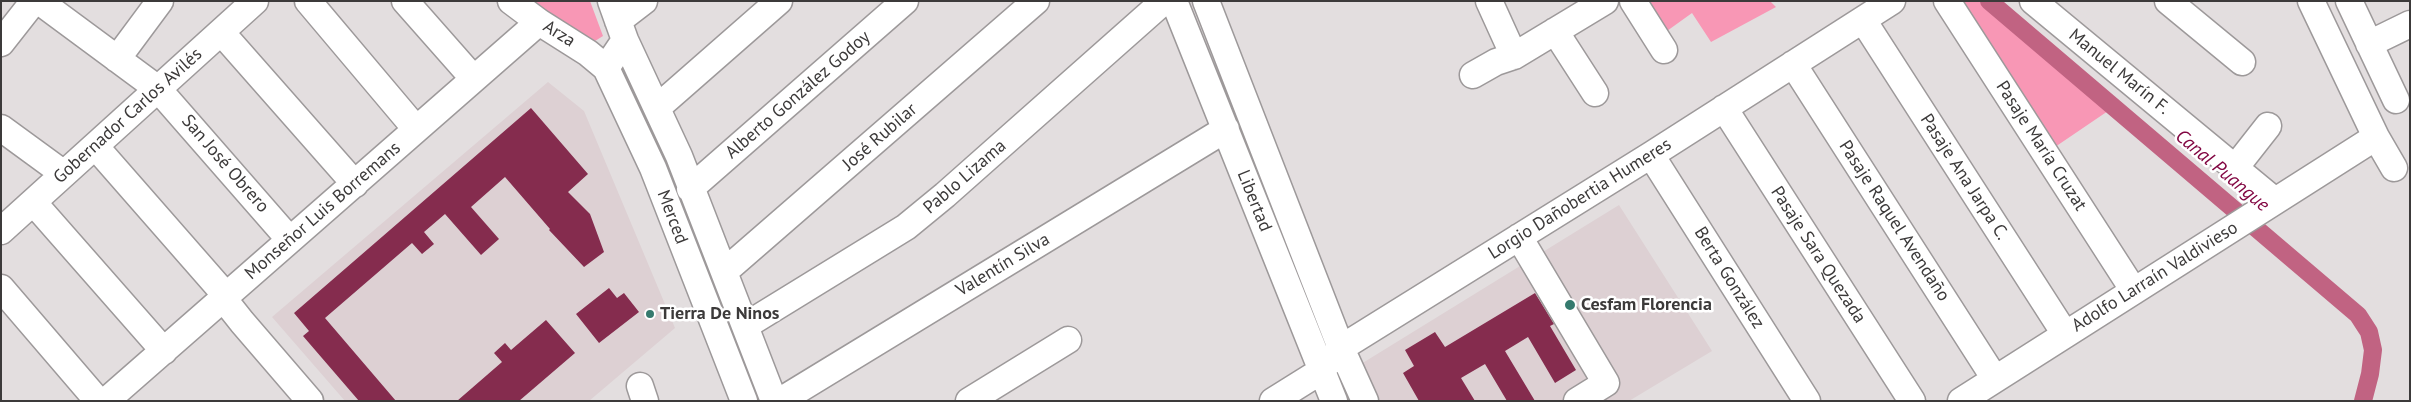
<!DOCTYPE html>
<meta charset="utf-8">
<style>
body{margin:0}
#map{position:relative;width:2411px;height:402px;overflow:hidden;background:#e3dedf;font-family:"PT Sans",sans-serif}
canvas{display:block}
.frame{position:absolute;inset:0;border:2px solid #3c3a3a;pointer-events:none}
</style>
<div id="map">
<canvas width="2411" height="402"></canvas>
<div class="frame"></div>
</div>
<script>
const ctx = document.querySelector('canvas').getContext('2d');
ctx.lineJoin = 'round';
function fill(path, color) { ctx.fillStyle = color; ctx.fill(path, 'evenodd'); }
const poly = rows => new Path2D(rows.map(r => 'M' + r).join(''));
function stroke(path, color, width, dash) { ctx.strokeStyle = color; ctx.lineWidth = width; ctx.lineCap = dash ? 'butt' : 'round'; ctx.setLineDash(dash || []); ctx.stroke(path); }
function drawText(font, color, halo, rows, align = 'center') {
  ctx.font = font + ' "PT Sans",sans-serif'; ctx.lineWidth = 5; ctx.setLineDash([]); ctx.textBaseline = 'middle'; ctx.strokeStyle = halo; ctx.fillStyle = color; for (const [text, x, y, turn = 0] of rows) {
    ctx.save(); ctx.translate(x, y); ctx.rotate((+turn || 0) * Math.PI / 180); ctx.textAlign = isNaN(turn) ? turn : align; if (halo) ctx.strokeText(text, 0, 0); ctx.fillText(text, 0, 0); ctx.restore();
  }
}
fill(poly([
 [548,82,584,111,675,328,589,401,345,401,272,317],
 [1619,205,1712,351,1629,401,1376,401,1361,364]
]), '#ddd0d3');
fill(poly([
 [528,1,590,1,603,36,587,46],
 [1640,1,1770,1,1776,7,1711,42,1692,13,1660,36],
 [1956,1,1981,1,2108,111,2055,147]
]), '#f897b5');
stroke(poly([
 [1989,1,2358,315,2369,332,2373,350,2370,374,2363,401]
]), '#c16382', 18);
fill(poly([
 [531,108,588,174,568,192,590,214,604,252,584,267,549,230,550,229,505,177,471,207,499,239,481,255,445,214,424,232,434,244,422,254,412,243,325,318,396,401,359,401,303,336,309,331,294,313],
 [609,288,617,298,624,293,639,312,599,343,576,314],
 [1535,293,1554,324,1550,326,1576,370,1555,383,1528,337,1505,351,1535,401,1507,401,1485,364,1461,378,1475,401,1419,401,1403,373,1414,366,1405,350,1435,332,1445,347],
 [546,320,575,353,519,401,457,401,502,362,494,353,505,343,511,350]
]), '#852c4e');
const minor = poly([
 [39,1,158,89,290,240],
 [308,1,416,129],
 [405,1,473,78],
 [511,1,539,22,588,53,606,68],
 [611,1,625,40,679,156,774,401],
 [1174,1,1334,401],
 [1206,1,1341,348,1365,401],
 [1489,1,1514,56],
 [1633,1,1664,50],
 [1947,1,2134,291],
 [2033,1,2275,201],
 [2168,1,2242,62],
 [2311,1,2376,137,2394,168],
 [2349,1,2396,100],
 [1863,20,2065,334],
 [618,21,644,1],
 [1555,31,1595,93],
 [221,32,355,184],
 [625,40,606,68,653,168,744,401],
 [1,43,34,1],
 [2369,44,2410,24],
 [117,59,160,1],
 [1793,64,1995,379],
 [1473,75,1496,62,1514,56,1605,1],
 [658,107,779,1],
 [1724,108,1912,401],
 [1,128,64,174],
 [95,146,222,291,223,298,242,322,310,401],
 [1651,155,1807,401],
 [2235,168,2268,126],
 [690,189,905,1],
 [33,202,164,351],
 [1,231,255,1],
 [1519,237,1606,383,1577,401],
 [724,272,1036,1],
 [1,288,98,401],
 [745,326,906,227,945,195,1164,1],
 [640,386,645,401],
 [106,401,539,22],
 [780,401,1226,129],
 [969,401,1068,340],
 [1273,401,1321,371,1341,348,1651,155,1892,1],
 [1961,401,2376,137]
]);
stroke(minor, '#9d999a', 29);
stroke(minor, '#fff', 26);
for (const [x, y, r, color] of [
 [1570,305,6,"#357a6e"],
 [650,314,5,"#357a6e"]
]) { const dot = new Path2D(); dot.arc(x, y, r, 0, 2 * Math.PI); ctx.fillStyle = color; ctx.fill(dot); stroke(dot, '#fff', 2); }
drawText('18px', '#3c3a3a', '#fff', [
 ["Arza",559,34,32],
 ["Manuel Marín F.",2119,72,39],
 ["Alberto González Godoy",798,95,-41],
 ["Gobernador Carlos Avilés",128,116,-42],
 ["José Rubilar",880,137,-41],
 ["Pasaje María Cruzat",2041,146,57],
 ["San José Obrero",225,164,49],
 ["Pablo Lizama",965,177,-41],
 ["Pasaje Ana Jarpa C.",1964,177,57],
 ["Lorgio Dañobertia Humeres",1580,199,-32],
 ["Libertad",1254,201,68],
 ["Monseñor Luis Borremans",323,211,-41],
 ["Merced",672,217,69],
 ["Pasaje Raquel Avendaño",1894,221,57],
 ["Pasaje Sara Quezada",1818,255,57],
 ["Valentín Silva",1003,265,-31],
 ["Adolfo Larraín Valdivieso",2155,277,-32],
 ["Berta González",1729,278,58]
]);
drawText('bold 18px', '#3c3a3a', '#fff', [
 ["Cesfam Florencia",1581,305],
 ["Tierra De Ninos",660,314]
], 'left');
drawText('italic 19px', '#820642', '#fff', [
 ["Canal Puangue",2222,171,40]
]);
</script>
